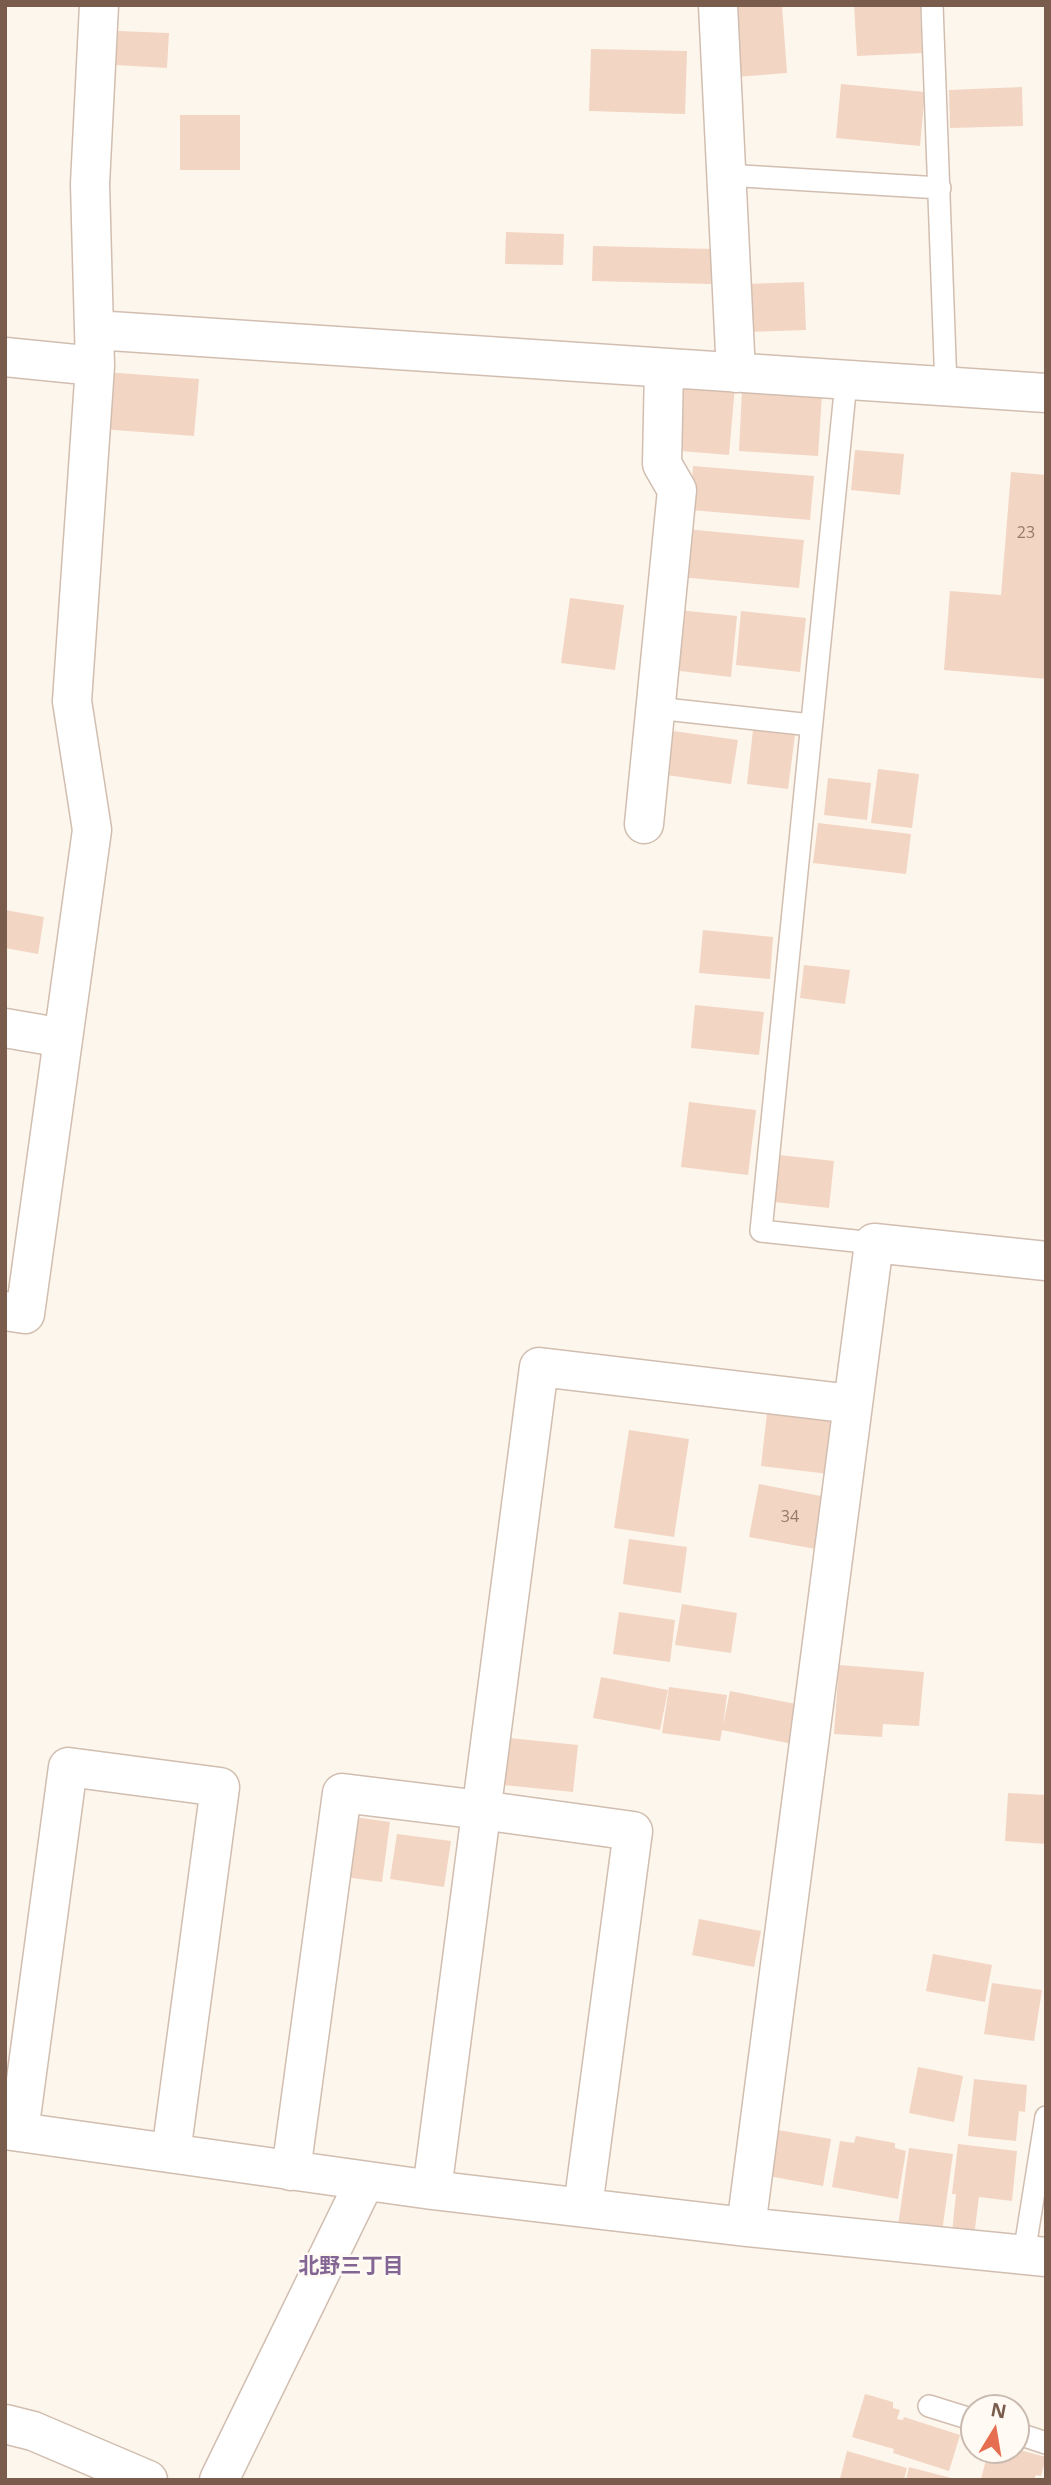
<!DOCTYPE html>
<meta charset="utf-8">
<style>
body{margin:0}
#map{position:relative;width:1051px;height:2485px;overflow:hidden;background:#fdf6ec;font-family:"Open Sans",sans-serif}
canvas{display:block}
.frame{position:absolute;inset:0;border:7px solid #7a5c4d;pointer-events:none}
.north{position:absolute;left:960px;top:2394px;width:70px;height:70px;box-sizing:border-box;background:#fffaf3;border:2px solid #cabbb1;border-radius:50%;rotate:11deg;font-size:19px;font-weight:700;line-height:28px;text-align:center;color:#7a5c4d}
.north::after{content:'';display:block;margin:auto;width:24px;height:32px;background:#e76f51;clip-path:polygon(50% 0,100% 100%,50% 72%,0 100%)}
</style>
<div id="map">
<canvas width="1051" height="2485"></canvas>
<div class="frame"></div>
<div class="north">N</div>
</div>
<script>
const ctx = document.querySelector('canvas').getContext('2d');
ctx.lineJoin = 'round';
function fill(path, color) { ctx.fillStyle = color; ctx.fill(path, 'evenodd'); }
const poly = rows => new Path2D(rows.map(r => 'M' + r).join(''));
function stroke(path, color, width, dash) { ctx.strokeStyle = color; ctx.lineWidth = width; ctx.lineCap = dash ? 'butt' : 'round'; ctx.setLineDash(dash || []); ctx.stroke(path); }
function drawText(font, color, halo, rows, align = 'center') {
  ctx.font = font + ' "Open Sans","Noto Sans JP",sans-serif'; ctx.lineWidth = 5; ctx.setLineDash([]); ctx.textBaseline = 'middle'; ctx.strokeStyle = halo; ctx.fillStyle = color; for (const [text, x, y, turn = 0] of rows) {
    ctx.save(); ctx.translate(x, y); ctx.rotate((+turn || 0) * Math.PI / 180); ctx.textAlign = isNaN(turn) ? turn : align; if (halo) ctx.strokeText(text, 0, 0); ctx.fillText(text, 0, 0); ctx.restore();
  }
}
fill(poly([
 [731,5,782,5,787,73,736,77],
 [854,5,920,5,922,53,857,56],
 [118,31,169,33,167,68,116,65],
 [591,49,687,51,685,114,589,111],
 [841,84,925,92,920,146,836,138],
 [1022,87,1023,126,950,128,949,90],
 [180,115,240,115,240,170,180,170],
 [506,232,564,234,563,265,505,264],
 [593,246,712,249,711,284,592,281],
 [804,282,806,330,747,332,745,284],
 [105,372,199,379,194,436,101,429],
 [674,380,735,386,729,455,669,450],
 [742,391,822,395,818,456,739,451],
 [855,450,904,454,900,495,851,490],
 [693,466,814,476,810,520,690,510],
 [1011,472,1046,475,1046,679,944,670,950,591,1001,595],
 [685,529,804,540,799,588,680,577],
 [570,598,624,605,615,670,561,663],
 [678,610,737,616,731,677,671,670],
 [741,611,806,618,800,672,736,665],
 [666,730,738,740,731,784,659,774],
 [753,730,795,735,788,789,747,784],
 [878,769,919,774,912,828,871,823],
 [828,778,871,783,867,820,824,815],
 [818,823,911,834,906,874,813,863],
 [5,910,44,917,38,954,5,948],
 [703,930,773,937,770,979,699,973],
 [804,965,850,970,845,1004,800,998],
 [695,1005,764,1012,759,1055,691,1048],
 [689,1102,756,1110,748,1175,681,1167],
 [779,1155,834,1161,829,1208,774,1202],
 [767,1413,836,1421,829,1474,761,1466],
 [629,1430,689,1439,674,1537,614,1528],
 [759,1484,831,1498,821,1550,749,1537],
 [629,1539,687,1547,681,1593,623,1584],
 [682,1604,737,1613,731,1653,675,1645],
 [619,1612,675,1620,670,1662,613,1654],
 [839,1665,924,1672,919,1726,883,1724,882,1737,834,1734],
 [601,1677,668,1690,660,1730,593,1718],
 [669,1687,727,1695,723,1726,730,1691,801,1705,793,1744,722,1730,720,1741,662,1733],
 [509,1738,578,1745,573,1792,504,1785],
 [1008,1793,1046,1795,1046,1844,1005,1841],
 [354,1817,390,1822,382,1882,345,1877],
 [397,1834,451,1841,444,1887,390,1879],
 [699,1919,761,1931,754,1967,692,1955],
 [933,1954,992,1965,985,2002,926,1991],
 [992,1983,1042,1990,1034,2041,984,2034],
 [918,2067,963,2076,954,2122,909,2113],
 [974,2079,1027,2085,1025,2112,1019,2111,1016,2141,968,2136],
 [772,2129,831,2139,823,2186,763,2175],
 [856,2136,895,2143,895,2148,906,2151,898,2199,832,2187,840,2141,854,2143],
 [958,2144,1017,2151,1012,2201,979,2197,974,2236,952,2233,956,2194,952,2194],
 [909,2148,953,2154,942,2232,898,2226],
 [865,2394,893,2402,893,2408,900,2410,897,2419,903,2420,904,2417,960,2435,949,2471,893,2453,894,2449,852,2437],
 [1016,2449,1046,2457,1041,2476,1036,2475,1034,2480,981,2479,988,2452,1000,2456,1002,2450],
 [847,2451,907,2468,904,2480,840,2479],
 [909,2467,955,2479,954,2480,906,2480]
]), '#f3d5c3');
const lane = poly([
 [932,5,946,387],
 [726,175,940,188],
 [846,382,761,1231,874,1243],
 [656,708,811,725],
 [1024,2254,1046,2117],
 [929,2406,974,2420],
 [1016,2433,1046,2443]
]);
const street = poly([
 [718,5,736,373],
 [95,330,1046,393],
 [5,357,95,366],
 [644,824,677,490,662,464,664,368],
 [5,1028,63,1038],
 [5,1311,25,1314,92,830,72,701,95,366,90,184,99,5],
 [5,2130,432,2190,746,2227,1046,2257],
 [19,2132,68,1767,220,1787,171,2153],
 [291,2171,342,1793,481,1810,633,1831,583,2207],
 [432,2190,539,1367,852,1404],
 [746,2227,874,1243,1046,1261],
 [5,2424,33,2431,148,2480],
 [219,2480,365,2181]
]);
stroke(lane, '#d1beb0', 24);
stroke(street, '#d1beb0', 41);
stroke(lane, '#fff', 21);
stroke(street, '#fff', 38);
drawText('16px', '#987a6a', null, [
 ["23",1026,533],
 ["34",790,1517]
]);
drawText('bold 21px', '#846695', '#fffaf3', [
 ["北野三丁目",351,2267]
]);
</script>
